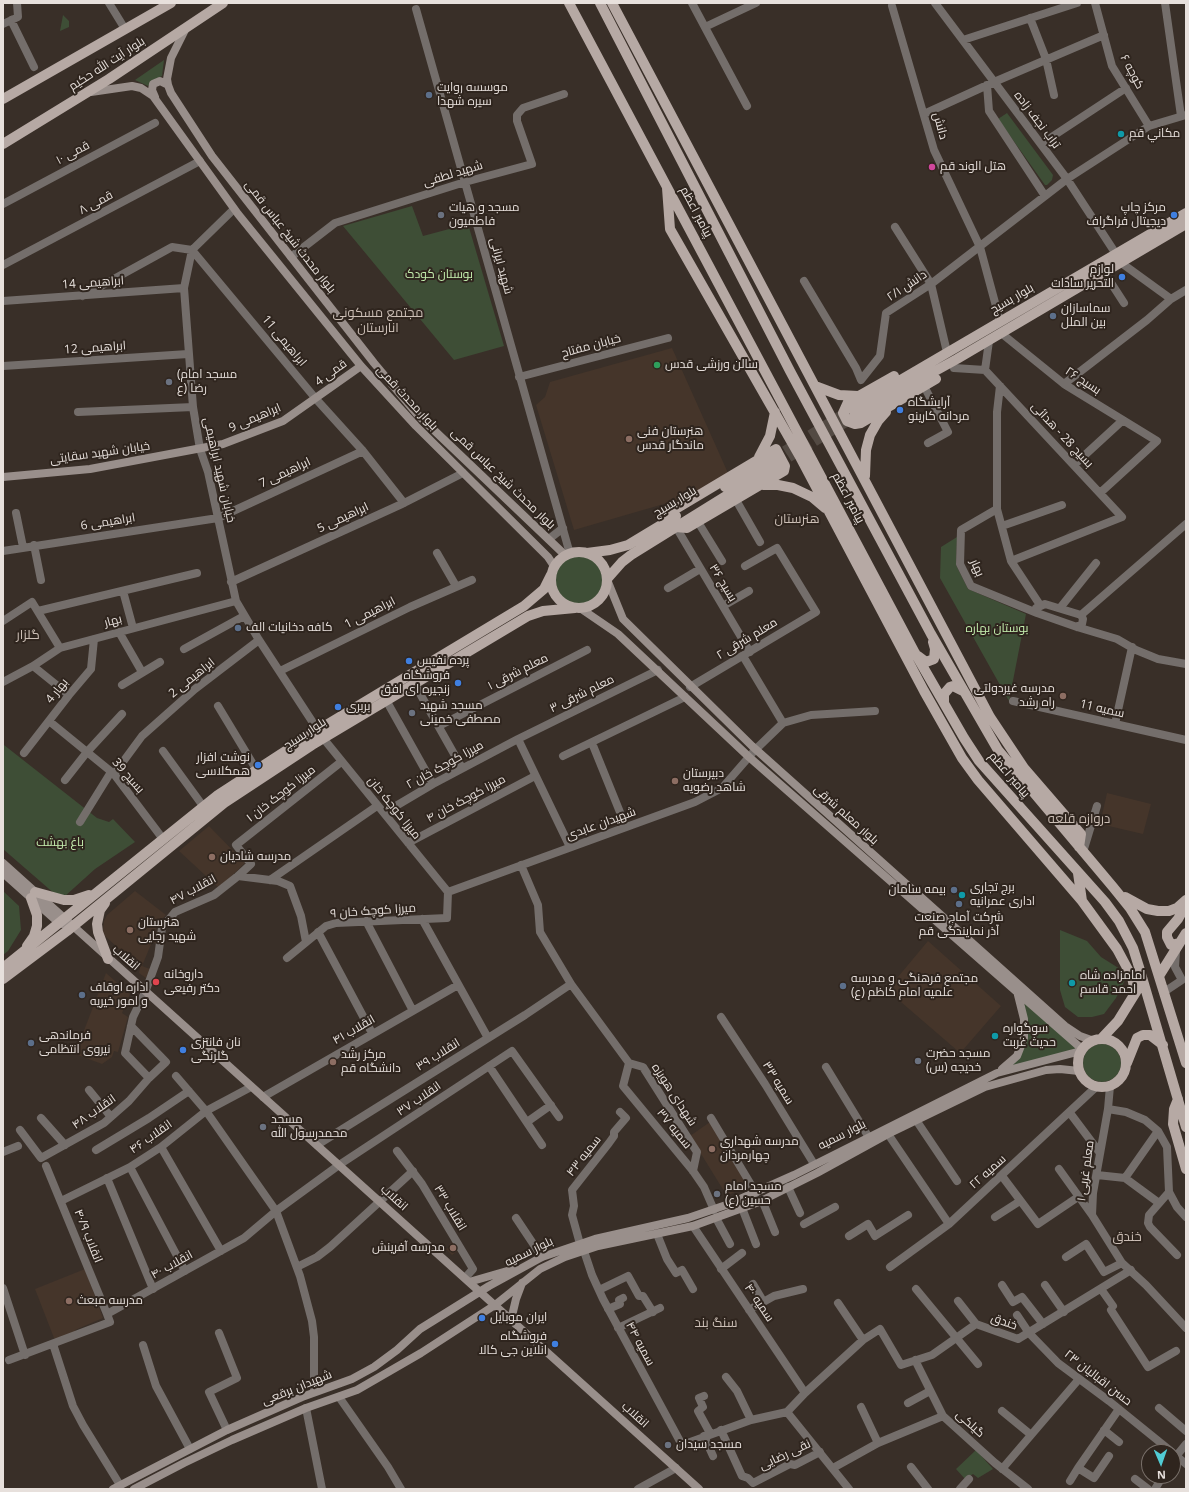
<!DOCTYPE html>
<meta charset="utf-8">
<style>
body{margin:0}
#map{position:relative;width:1189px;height:1492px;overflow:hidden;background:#392f28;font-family:"Open Sans",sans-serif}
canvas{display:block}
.frame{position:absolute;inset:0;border:4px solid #e7e0dc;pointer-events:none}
.north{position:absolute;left:1141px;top:1444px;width:40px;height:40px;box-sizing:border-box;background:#2f251e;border:1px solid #79706a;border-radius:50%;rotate:178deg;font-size:11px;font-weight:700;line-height:16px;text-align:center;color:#e7e0dc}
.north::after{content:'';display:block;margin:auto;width:14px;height:18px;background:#51ccd4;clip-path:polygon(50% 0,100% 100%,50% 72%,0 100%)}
</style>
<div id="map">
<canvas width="1189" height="1492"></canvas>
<div class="frame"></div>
<div class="north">N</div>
</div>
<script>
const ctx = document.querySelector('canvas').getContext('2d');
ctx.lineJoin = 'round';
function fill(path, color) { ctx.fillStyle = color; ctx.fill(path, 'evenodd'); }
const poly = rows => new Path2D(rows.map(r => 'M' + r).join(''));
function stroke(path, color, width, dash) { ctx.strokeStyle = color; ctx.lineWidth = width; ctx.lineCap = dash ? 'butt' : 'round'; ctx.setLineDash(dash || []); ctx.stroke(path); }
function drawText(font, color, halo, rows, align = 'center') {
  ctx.font = font + ' "Open Sans",Cairo,sans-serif'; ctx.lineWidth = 4; ctx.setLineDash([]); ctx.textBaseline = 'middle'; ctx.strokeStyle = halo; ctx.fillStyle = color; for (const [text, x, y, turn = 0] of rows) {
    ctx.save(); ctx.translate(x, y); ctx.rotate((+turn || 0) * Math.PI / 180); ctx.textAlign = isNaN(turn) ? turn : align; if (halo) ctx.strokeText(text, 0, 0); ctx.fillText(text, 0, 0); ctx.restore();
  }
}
fill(poly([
 [672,348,728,473,688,497,574,530,536,405,545,397,550,382],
 [1107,793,1151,804,1143,834,1100,824],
 [209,826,245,863,219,888,179,851],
 [135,891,166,915,156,925,156,943,152,942,142,966,150,969,146,978,139,973,140,968,105,936,103,931,104,921,107,915],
 [928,941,1001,1006,962,1051,959,1052,887,990],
 [106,973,130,994,122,1013,128,1017,118,1052,114,1051,112,1057,102,1064,75,1054],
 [710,1122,748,1185,727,1196,690,1136],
 [454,1242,459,1250,452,1255,446,1249,450,1247,449,1244],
 [85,1269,103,1318,75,1330,75,1332,57,1340,54,1338,35,1289]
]), '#45352a');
fill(poly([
 [63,15,69,21,69,27,60,31],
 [164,60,162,76,154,80,148,86,135,80],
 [1007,113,1053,175,1052,180,1047,185,1045,185,998,119],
 [412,206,423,236,468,224,504,346,454,360,343,226],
 [957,537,956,565,968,589,1026,614,1009,701,940,578,941,547],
 '555 580a24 24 0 1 1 48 0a24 24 0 1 1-48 0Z',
 [4,745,97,818,109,822,113,819,135,842,95,869,64,897,56,895,3,849],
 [3,891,19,906,21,930,8,951,3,955],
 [1060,930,1087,941,1101,957,1128,974,1116,998,1104,1014,1092,1017,1078,1017,1065,1007,1060,990],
 [1018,995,1081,1050,997,1073,1009,1064,1024,1038],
 '1083 1063a19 19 0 1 1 38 0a19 19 0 1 1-38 0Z',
 [976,1450,993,1469,978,1478,973,1474,965,1479,956,1469]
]), '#3e4e36');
stroke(poly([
 [772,459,850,410],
 [776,465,854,417]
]), '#534a43', 10, [10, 5]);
stroke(poly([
 [109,3,125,29],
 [692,3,747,106],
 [935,3,1067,179,1116,254],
 [1095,3,1112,66,1149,126],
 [1165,3,1181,116],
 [892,6,934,150,980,247,1000,321],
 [416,9,570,554],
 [1030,18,1046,59,1054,95],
 [11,20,34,67],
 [3,24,18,17,17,3],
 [705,27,756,3],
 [963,40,1077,3],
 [987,85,989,111,1045,196],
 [924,114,994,82,1104,35],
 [1041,144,1126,88],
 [3,204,155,123],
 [234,209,192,250,184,288,193,407,200,449,208,472,236,601,259,640,323,738,448,892],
 [895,227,931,284,946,348],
 [291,257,335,223,465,182,532,164,517,121,517,115,523,108,564,94],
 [1120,262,1171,299],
 [3,265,200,161],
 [1104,272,1124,303],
 [804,281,856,368,861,380,880,356,886,313,931,284,1067,179,1149,126,1186,115],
 [83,296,172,247,192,250,316,399,363,451,404,503],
 [3,301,184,288],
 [1001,333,1064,384,1157,441,1100,493],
 [3,366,188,354],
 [954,368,985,370],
 [985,370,1122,517,1011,561],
 [985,370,989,341],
 [519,377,668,338],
 [1064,384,1147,320,1171,299,1186,290],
 [924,386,948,432,928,443],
 [1000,386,997,412,997,509,1011,561,1040,605],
 [78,412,193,407],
 [1074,465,1123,420],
 [736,500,760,542],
 [997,509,961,530,960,564,971,586,1037,613],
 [16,513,23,547],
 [698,522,722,561],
 [1002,526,1062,505],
 [676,527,750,652],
 [549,539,563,528],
 [34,545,41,580],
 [3,551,218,518,363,451],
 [437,553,456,586],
 [231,582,404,503,463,473],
 [668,588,700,569],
 [123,591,133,628],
 [723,606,749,591],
 [1060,608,1096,563],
 [38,611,197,573],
 [1081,615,1186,524],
 [3,621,32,602,60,648],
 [1077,627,1082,624,1083,619,1081,615,1045,604,1036,608,1037,613,1077,627,1117,639,1136,650,1158,659,1186,664],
 [119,632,142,672],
 [184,649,244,616],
 [743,656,783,723],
 [33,666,69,695],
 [280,671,410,607,472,580],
 [3,682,33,666,60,648,236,601],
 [414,683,462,768],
 [122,685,160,662],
 [690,687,816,612,777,548,745,566],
 [386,700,433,784],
 [1013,701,1186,740],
 [218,706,256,769],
 [49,721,114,774,163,839],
 [1115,724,1132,647],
 [439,726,587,650],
 [518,739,570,847],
 [592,743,626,827],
 [163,751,203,806],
 [24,753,69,695,91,669,94,639],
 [563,756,685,697],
 [114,774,142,736,195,689,259,640],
 [65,780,87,752,122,714],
 [384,813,433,784,518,739,658,670],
 [80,822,111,772],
 [408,843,535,776],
 [1083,852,1097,806],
 [521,865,538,905,540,932,571,984,629,1063,643,1067,686,1135,697,1152,693,1171],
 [238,876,278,881,290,886,301,916,306,942],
 [270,880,377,806],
 [448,892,695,802,722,788,755,750,783,723,811,715,875,711],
 [422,919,488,1038],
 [366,921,412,1009],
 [318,932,372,1033],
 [287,958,326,926,336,923,447,918,448,892],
 [721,1017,765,1084,814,1164],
 [131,1026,166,1062,149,1078],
 [629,1063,623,1086,693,1171,704,1187,714,1210],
 [489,1066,542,1145],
 [826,1067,868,1136],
 [176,1076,206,1111,276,1211,300,1276,312,1321,314,1337,314,1392],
 [1110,1086,1108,1109,1093,1193,1092,1215,1122,1263,1146,1285,1186,1328],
 [89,1090,111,1117],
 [263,1097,458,985],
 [1108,1109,1126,1112,1145,1120,1158,1131,1167,1147,1169,1192,1177,1207,1186,1217],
 [1070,1113,1100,1153],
 [41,1118,65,1145],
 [711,1118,756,1193],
 [916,1120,957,1181],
 [527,1122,551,1105],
 [20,1130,41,1158,104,1123,129,1101,149,1078,125,1053,133,1017,146,990,158,957,162,928,175,912,214,895,238,876,251,864,236,845,341,762],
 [888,1134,949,1224],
 [317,1145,525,1015,571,984],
 [161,1147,221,1251],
 [96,1150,149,1118,189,1091],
 [397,1151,422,1184,473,1269,465,1278],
 [3,1152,18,1146],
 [46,1166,107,1314],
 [130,1167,185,1271],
 [1059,1169,1092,1215],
 [1097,1175,1125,1178,1159,1203],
 [1002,1176,1038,1224,1078,1197],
 [107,1178,153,1289],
 [1125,1178,1158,1131],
 [788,1187,800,1213],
 [1169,1192,1149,1215,1148,1223,1150,1227,1177,1255],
 [762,1200,775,1232],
 [61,1201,130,1167,161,1147,206,1111,251,1087],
 [742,1208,756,1244],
 [995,1217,1020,1201],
 [516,1218,542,1257],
 [716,1218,730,1244],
 [804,1224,835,1207],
 [693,1226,805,1393],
 [657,1234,667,1259,676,1273,682,1270,693,1289],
 [849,1236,868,1224,875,1236,908,1215],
 [580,1244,572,1215,574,1206,572,1190,609,1143,614,1136,614,1132,626,1118,620,1112],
 [584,1251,592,1275,603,1299,682,1445,751,1420,787,1412,805,1393,863,1340],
 [1066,1257,1086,1244,1104,1272,1122,1263],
 [297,1267,317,1257,330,1247,413,1171],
 [890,1267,949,1224,1096,1087],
 [721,1269,742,1253],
 [753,1284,763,1301],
 [1002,1285,1013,1302,1022,1297,1043,1324],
 [1045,1285,1064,1312],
 [3,1288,25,1355],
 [916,1289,978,1364],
 [1101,1289,1113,1306],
 [599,1290,628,1276,639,1296,643,1296,653,1312],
 [958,1301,976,1324],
 [838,1303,863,1340,880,1329,901,1365,932,1355,976,1324,1018,1339,1131,1270],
 [608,1309,620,1304,619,1300,623,1298],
 [749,1310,774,1296,803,1289],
 [1111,1310,1148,1367,1176,1351],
 [1017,1315,1029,1333,1058,1363,1109,1401,1172,1452],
 [618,1328,660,1308],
 [219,1333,237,1378,209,1392,227,1430],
 [53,1344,73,1406,83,1425,120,1485],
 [143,1345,156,1386,190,1449],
 [9,1360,110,1322,107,1314,244,1238,276,1211,339,1165,512,1051,559,1117],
 [915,1360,943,1416,995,1463,1028,1489],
 [726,1377,737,1391,751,1420],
 [704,1396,699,1398,703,1407,698,1411,710,1433],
 [339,1397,388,1467,401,1489],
 [908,1403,930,1391],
 [861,1407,878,1443],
 [306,1408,322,1489],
 [1159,1408,1186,1431],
 [1002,1411,1030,1434],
 [787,1412,849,1489],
 [721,1430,742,1476,748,1478,753,1483,790,1464,795,1465,820,1452],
 [1104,1430,1119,1442],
 [704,1436,713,1456],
 [1173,1453,1186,1464],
 [1173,1460,1186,1444],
 [911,1467,928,1489],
 [833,1468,878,1443,943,1416],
 [1078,1468,1119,1409],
 [1002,1469,1079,1379],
 [1135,1479,1148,1489],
 [1070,1481,1078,1468,1094,1478,1109,1456],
 [638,1489,676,1468],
 [960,1489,969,1479],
 [1155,1489,1163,1476]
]), '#746e6b', 8);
stroke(poly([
 [1176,951,1175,967,1182,980],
 [1164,992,1182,980]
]), '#746e6b', 8);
stroke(poly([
 [185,30,171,58,167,79,168,85,171,93,212,156,374,363,416,413,566,556],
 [91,92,132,86,141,88,153,96,238,214,361,366,416,426,548,557,554,566],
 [155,97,152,90,153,84,160,81,168,85],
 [3,477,90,469,223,444,283,421,361,366],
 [608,582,623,619,752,746,1065,1026,1080,1036,1094,1041],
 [580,608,618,634,749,757,1082,1049],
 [3,863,699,1489],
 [3,873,59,923,63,924],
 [1002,1069,1017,1056,1024,1038,1024,1019,1018,995],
 [469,1282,514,1269],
 [511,1320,516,1299,522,1283],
 [113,1489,227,1430,302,1397,352,1379,374,1367,397,1350,420,1329,489,1286,542,1257,595,1239,688,1218,729,1204,794,1175,997,1073,1081,1051],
 [134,1489,184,1463,232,1440,306,1408,357,1390,421,1353,495,1305,540,1269,565,1257,598,1246,693,1226,759,1202,817,1173,888,1134,985,1087,1046,1070,1060,1069,1079,1071]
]), '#998f8b', 8);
stroke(poly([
 [569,3,915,653,964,738,979,761,1105,902,1119,921,1133,948,1139,967,1186,1127],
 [600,3,790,371,931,634,998,750,1113,887,1130,908,1145,932,1186,1063],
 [612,3,990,717,1024,768,1081,834,1079,847],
 [3,99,171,3],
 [3,144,109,79,223,3],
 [667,188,670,229,799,455,924,691,962,758,978,780,1082,901],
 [894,376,848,402,843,413,847,421,855,424,861,423,936,379],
 [815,386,839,395,858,396],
 [851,409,1186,213],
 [854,416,957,359,1186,224],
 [759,457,770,436,775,412],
 [865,476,866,450,870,435,878,421,886,412],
 [763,485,778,485,793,488,812,497,825,508],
 [725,487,772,459],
 [670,520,674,510,679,507,776,449,785,466,784,471,687,528,676,527],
 '551 580a28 28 0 1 1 56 0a28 28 0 1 1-56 0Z',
 [587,553,610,550,628,545,676,516],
 [607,579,622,562,631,555,776,465],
 [918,656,926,662,934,659,935,649,933,642],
 [944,703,944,694,950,687,953,686,963,691],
 [1078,873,1082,901,1117,949,1132,977,1135,992],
 [35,892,64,900,74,900,89,895],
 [1125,897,1147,909,1158,911,1169,911,1177,908,1186,900],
 [105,903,100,910,97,924,98,932,108,959],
 [1179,943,1171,945,1167,937,1167,932,1178,919,1186,905],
 [27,946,34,936,37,926,37,915,31,898],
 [3,968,218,795,318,730,524,606,544,589,551,575],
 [1159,976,1186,933],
 [3,979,67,931,224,803,312,745,528,616,543,611,575,608],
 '1078 1063a24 24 0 1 1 48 0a24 24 0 1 1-48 0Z',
 [1101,1039,1118,1021,1139,987],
 [1127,1063,1137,1038,1143,1035,1150,1035,1163,1045],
 [1178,1099,1174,1109,1173,1124,1186,1169]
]), '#b6a9a4', 10);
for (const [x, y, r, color] of [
 [429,95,4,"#5c6f8a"],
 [1121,134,4,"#0f9aa8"],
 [932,167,4,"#d1479c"],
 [441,215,4,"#6b7280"],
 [1174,215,4,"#3f7fe0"],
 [1122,277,4,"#3f7fe0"],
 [1053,316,4,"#5c6f8a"],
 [657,365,4,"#2e9e5b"],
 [169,382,4,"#6b7280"],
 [900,410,4,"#3f7fe0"],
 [629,439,4,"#8d6e63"],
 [238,628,4,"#5c6f8a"],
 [409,661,4,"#3f7fe0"],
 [458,683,4,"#3f7fe0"],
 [1063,696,4,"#8d6e63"],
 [338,707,4,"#3f7fe0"],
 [412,713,4,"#6b7280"],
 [258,765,4,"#3f7fe0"],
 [675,781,4,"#8d6e63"],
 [212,857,4,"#8d6e63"],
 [954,890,4,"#5c6f8a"],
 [962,895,4,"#0f9aa8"],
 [959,904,4,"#5c6f8a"],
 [130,930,4,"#8d6e63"],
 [156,982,4,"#e0444e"],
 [1072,983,4,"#0f9aa8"],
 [843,986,4,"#5c6f8a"],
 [82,995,4,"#5c6f8a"],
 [995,1036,4,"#0f9aa8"],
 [31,1043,4,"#5c6f8a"],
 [183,1050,4,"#3f7fe0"],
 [918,1061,4,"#6b7280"],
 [333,1062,4,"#8d6e63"],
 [263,1127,4,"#6b7280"],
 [712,1149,4,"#8d6e63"],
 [717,1194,4,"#6b7280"],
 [453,1248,4,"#8d6e63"],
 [69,1301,4,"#8d6e63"],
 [482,1318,4,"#3f7fe0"],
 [555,1344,4,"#3f7fe0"],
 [668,1445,4,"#6b7280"]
]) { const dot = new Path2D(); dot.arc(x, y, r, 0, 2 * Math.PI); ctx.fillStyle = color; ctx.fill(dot); stroke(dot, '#2f251e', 1.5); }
drawText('12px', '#e7e0dc', '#2f251e', [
 ["بلوار آیت الله حکیم",107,64,-33],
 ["کوچه ۶",1132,72,62],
 ["تراب نجف زاده",1037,120,53],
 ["دانش",940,126,74],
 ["قمی ۱۰",73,153,-28],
 ["شهید لطفی",453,174,-17],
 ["قمی ۸",96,203,-28],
 ["پیامبر اعظم",696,212,62],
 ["بلوار محدث شیخ عباس قمی",290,237,52],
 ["شهید ایرانی",501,266,75],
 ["ابراهیمی 14",93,283,-4],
 ["دانش ۲/۱",907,286,-34],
 ["بلوار بسیج",1012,299,-30],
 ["ابراهیمی 11",284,341,50],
 ["خیابان مفتاح",591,346,-15],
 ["ابراهیمی 12",95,348,-4],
 ["قمی 4",331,373,-36],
 ["بسیج ۲۶",1083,381,33],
 ["بلوار محدث قمی",407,398,47],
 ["ابراهیمی 9",255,418,-23],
 ["بسیج 28 - هدائی",1062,435,47],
 ["خیابان شهید سقایتی",100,453,-8],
 ["خیابان شهید ابراهیمی",219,470,77],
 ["ابراهیمی 7",285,473,-25],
 ["بلوار محدث شیخ عباس قمی",503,479,44],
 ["پیامبر اعظم",848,498,62],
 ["بلوار بسیج",675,502,-31],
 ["ابراهیمی 5",343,518,-25],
 ["ابراهیمی 6",108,522,-9],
 ["بهار",977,568,67],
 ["بسیج ۳۶",723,583,59],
 ["ابراهیمی 1",370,613,-27],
 ["بهار",113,621,-15],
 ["معلم شرقی ۲",747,639,-31],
 ["معلم شرقی ۱",518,672,-27],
 ["ابراهیمی 2",192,678,-39],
 ["بهار 4",57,691,-51],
 ["معلم شرقی ۳",582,694,-26],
 ["سمیه 11",1102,709,13],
 ["بلوار بسیج",305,734,-33],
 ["میرزا کوچک خان ۲",445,765,-29],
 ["پیامبر اعظم",1009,775,49],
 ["بسیج 39",128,776,49],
 ["میرزا کوچک خان ۱",281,794,-38],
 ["میرزا کوچک خان ۴",466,799,-28],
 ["میرزا کوچک خان",394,808,51],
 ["بلوار معلم شرقی",846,815,42],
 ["شهیدان عابدی",601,824,-20],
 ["انقلاب ۴۷",193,890,-28],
 ["میرزا کوچک خان ۹",373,911,-4],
 ["انقلاب",126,958,41],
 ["انقلاب ۴۱",354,1030,-30],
 ["انقلاب ۳۹",438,1055,-32],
 ["سمیه ۳۳",778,1083,58],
 ["شهدای هویزه",674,1095,57],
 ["انقلاب ۳۷",419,1099,-34],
 ["انقلاب ۴۸",94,1112,-35],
 ["سمیه ۳۷",674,1129,51],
 ["بلوار سمیه",842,1135,-27],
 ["انقلاب ۴۶",151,1137,-35],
 ["سمیه ۴۳",584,1156,-52],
 ["معلم غربی ۱",1086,1171,-82],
 ["سمیه ۲۲",988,1172,-42],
 ["انقلاب",394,1198,42],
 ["انقلاب ۳۳",450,1208,59],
 ["انقلاب ۴۰/۹",88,1236,68],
 ["بلوار سمیه",529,1252,-26],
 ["انقلاب ۴۰",172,1265,-29],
 ["سمیه ۴۰",759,1303,56],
 ["خندق",1004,1322,20],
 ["سمیه ۴۴",640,1344,62],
 ["۲۳ حسن اقبالیان",1098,1378,38],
 ["شهیدان برقعی",297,1388,-22],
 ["انقلاب",635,1415,42],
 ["گیلکی",970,1424,42],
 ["نقی رضایی",785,1455,-25]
]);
drawText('12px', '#e7e0dc', '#2f251e', [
 ["موسسه روایت",437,88],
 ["سیره شهدا",437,102],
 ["مكاني قم",1129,134],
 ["هتل الوند قم",940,167],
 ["مسجد و هیات",449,208],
 ["فاطمیون",449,222],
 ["مرکز چاپ",1166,208,"right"],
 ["دیجیتال فراگراف",1166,222,"right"],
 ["لوازم",1114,270,"right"],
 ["التحریر سادات",1114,284,"right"],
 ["سماسازان",1061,309],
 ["بین الملل",1061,323],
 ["سالن ورزشی قدس",665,365],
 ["(مسجد امام",177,375],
 ["رضا (ع",177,389],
 ["آرایشگاه",908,403],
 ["مردانه کارینو",908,417],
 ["هنرستان فنی",637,432],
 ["ماندگار قدس",637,446],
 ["کافه دخانیات الف",246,628],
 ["پرده نفیس",417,661],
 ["فروشگاه",450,676,"right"],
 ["زنجیره ای افق",450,690,"right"],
 ["مدرسه غیردولتی",1055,689,"right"],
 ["راه رشد",1055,703,"right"],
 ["مسجد شهید",420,706],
 ["مصطفی خمینی",420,720],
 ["بربری",346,707],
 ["نوشت افزار",250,758,"right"],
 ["همکلاسی",250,772,"right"],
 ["دبیرستان",683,774],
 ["شاهد رضویه",683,788],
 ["مدرسه شادیان",220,857],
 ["برج تجاری",970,888],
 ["اداری عمرانیه",970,902],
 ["بیمه سامان",946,890,"right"],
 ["شرکت آماج صنعت",959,918,"center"],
 ["آذر نمایندگی قم",959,932,"center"],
 ["هنرستان",138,923],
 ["شهید رجایی",138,937],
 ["داروخانه",164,975],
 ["دکتر رفیعی",164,989],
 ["امامزاده شاه",1080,976],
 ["احمد قاسم",1080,990],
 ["مجتمع فرهنگی و مدرسه",851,979],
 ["علمیه امام کاظم (ع)",851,993],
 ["اداره اوقاف",90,988],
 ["و امور خیریه",90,1002],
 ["سوگواره",1003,1029],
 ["حدیث غربت",1003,1043],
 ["فرماندهی",39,1036],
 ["نیروی انتظامی",39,1050],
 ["نان فانتزی",191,1043],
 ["گلرنگی",191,1057],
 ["مسجد حضرت",926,1054],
 ["خدیجه (س)",926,1068],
 ["مرکز رشد",341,1055],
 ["دانشگاه قم",341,1069],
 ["مسجد",271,1120],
 ["محمدرسول الله",271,1134],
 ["مدرسه شهداری",720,1142],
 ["چهارمردان",720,1156],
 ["مسجد امام",725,1187],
 ["حسین (ع)",725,1201],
 ["مدرسه آفرینش",445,1248,"right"],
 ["مدرسه مبعث",77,1301],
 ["ایران موبایل",490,1318],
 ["فروشگاه",547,1337,"right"],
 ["انلاین جی کالا",547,1351,"right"],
 ["مسجد سیدان",676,1445]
], 'left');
drawText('12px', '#c4eeae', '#2f251e', [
 ["بوستان کودک",439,275],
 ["بوستان بهاره",997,629],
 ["باغ بهشت",60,843]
]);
drawText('13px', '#cbbeb5', '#2f251e', [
 ["مجتمع مسکونی",378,313],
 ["انارستان",378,328],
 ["هنرستان",797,519],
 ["گلزار",28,635],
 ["دروازه قلعه",1079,819],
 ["خندق",1127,1237],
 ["سنگ بند",716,1323]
]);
</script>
